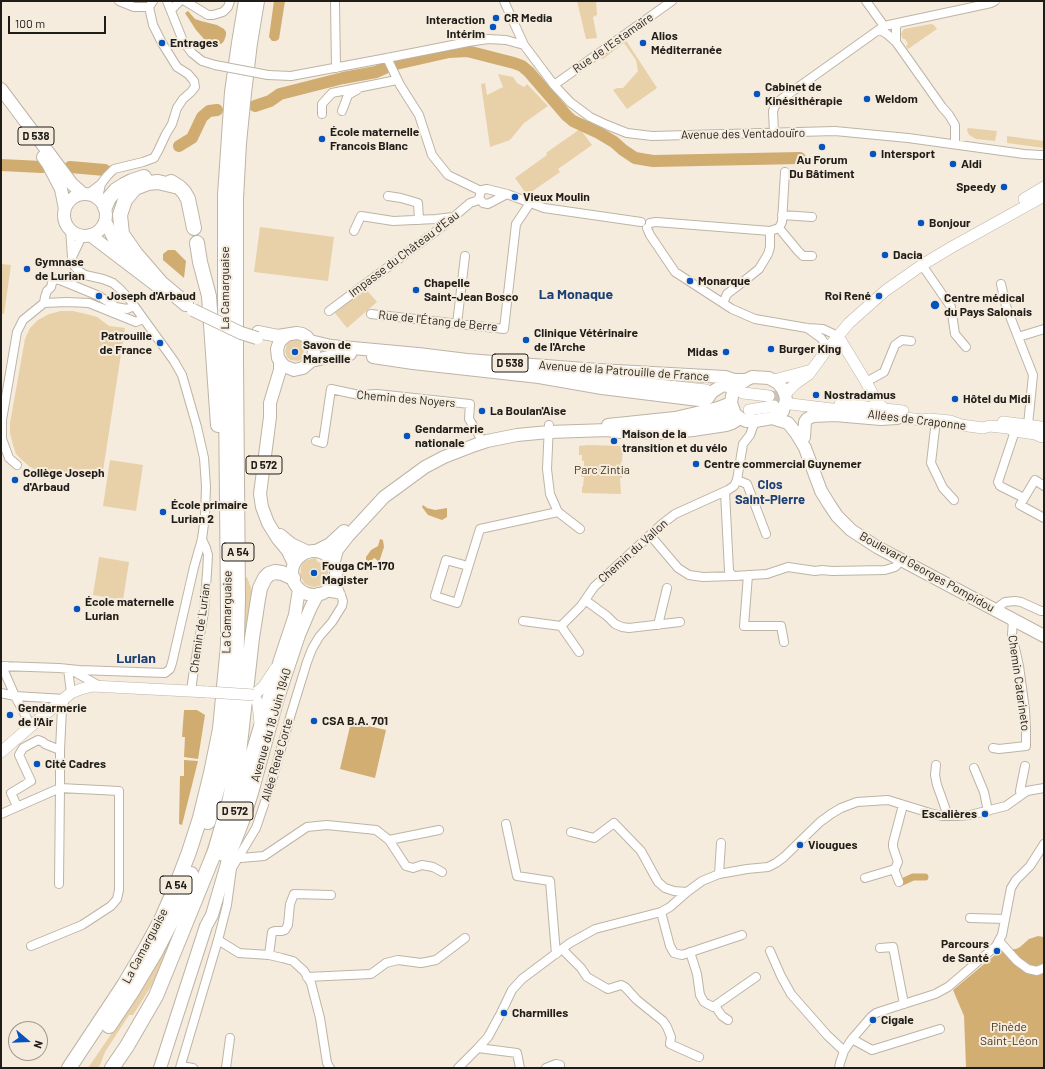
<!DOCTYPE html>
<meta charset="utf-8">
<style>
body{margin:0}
#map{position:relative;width:1045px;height:1069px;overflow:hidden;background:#f5ecde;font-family:Barlow,sans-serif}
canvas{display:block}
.frame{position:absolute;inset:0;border:2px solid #201d18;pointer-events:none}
.north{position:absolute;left:8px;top:1021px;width:40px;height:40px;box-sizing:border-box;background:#f5ecde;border:1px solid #a0998f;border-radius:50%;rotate:109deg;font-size:11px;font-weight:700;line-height:16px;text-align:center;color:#201d18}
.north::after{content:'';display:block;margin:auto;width:14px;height:18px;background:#0753bd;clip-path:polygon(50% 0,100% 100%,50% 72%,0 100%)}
.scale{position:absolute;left:8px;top:16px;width:98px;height:18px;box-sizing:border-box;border:2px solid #201d18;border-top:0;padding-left:5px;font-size:12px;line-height:14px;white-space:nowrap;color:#201d18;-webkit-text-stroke:3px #f5ecde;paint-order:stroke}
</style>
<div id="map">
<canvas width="1045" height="1069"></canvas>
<div class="frame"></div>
<div class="north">N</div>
<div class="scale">100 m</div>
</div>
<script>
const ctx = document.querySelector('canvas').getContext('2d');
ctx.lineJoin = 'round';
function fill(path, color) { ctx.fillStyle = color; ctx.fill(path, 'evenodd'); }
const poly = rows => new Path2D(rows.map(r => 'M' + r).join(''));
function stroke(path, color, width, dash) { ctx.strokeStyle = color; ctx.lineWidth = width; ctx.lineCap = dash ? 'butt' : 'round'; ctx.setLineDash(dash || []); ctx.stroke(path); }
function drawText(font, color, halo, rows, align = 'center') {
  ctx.font = font + ' Barlow,sans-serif'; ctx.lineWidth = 4; ctx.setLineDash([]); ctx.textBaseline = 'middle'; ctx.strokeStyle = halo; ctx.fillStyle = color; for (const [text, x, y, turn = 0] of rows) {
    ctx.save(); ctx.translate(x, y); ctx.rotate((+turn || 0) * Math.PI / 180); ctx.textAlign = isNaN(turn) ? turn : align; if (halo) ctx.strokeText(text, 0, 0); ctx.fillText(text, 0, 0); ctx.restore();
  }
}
fill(poly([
 [577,1,596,1,597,15,593,17,597,38,586,39],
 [931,24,934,25,937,29,908,49,906,46,908,44,905,39,903,39,901,35,902,32,904,29],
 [625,39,657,88,627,109,613,90,617,88,623,88,638,71,636,60,624,43,603,59,599,58],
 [498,74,513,77,517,83,524,87,527,84,548,106,524,123,510,140,490,147,481,84,485,83,487,95,503,87],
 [968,128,997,131,995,141,976,139,969,135,967,130],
 [580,129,592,145,558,169,560,172,527,195,515,178,547,155,546,153],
 [1007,136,1044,141,1044,148,1007,143],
 [260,227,334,237,328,281,254,272],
 [1,264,11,265,4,314,1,313],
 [365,288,377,302,347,328,335,313],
 [61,311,73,311,86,314,97,317,109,326,125,328,103,471,84,469,73,475,66,476,41,472,30,467,22,460,16,454,13,445,10,433,10,423,25,339,30,328,38,320,49,314],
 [296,339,302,341,306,347,304,349,303,355,304,358,298,361,290,360,287,357,285,351,287,344,289,342],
 [588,445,623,446,622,462,621,462,620,471,623,472,622,478,620,478,621,494,582,493,582,487,583,486,584,477,581,477,581,471,584,470,584,461,582,461,582,455,579,455,579,446],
 [110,460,143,465,136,511,103,506],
 [99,557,129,562,123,600,93,595],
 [316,558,317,561,325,566,327,566,328,570,328,575,327,580,323,584,319,586,314,587,309,586,305,584,300,576,301,567,303,563,307,560,311,559],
 [247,577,252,591,254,602,244,648,245,578],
 [224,797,222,819,155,980,133,1015,129,1015,105,1052,100,1065,98,1068,88,1068,144,986,171,937,197,878]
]), '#e8d0a9');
fill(poly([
 [351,722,386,730,375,778,340,769],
 [1038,936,1044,937,1044,1068,964,1068,966,1067,964,1016,953,990,1001,950,1016,949,1020,947,1029,939]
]), '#d2ae72');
fill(poly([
 [274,1,285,1,279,39,276,41,272,41,269,37],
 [188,11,195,19,201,21,217,25,224,29,226,32,226,35,224,41,221,44,211,44,204,39,196,30,185,13],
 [168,250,175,250,186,261,184,278,163,260,163,254],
 [423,505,427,508,435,510,447,508,447,517,442,520,428,515,422,507],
 [380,539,383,540,384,547,379,562,378,562,376,559,374,558,372,560,372,565,371,566,368,565,366,563,366,557,371,550,378,546],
 [184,710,197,710,205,715,198,759,184,757,185,737,182,737],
 [184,760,198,761,182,825,179,824,180,776,184,776]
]), '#d0ac70');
stroke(poly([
 [902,882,913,877,925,877]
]), '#d0ac70', 7);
stroke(poly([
 [396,64,449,52,467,51,514,63,522,66,529,72,567,116,573,121,599,133,614,142,623,150,635,158,653,161,800,158],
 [255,106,270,101,280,94,343,78,376,72,385,68],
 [179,146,192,138,202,117,209,111,217,110],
 [1,165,42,167],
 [70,167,105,170]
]), '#d0ac70', 12);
stroke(poly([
 [769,396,792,398]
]), '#cac3b6', 11, [11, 5.5]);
const street = poly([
 [119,1,134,7,149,7],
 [167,1,183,41,192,53,202,61,215,65],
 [185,1,208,15,213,15,223,12,228,7,230,1],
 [335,1,336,68],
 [504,1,524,45,554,85,570,102,590,117,607,125,627,133,652,136,835,131,908,138,1024,154,1040,155,1044,155],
 [866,1,884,26],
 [171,10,180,1],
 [880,30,887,34,896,42,896,28,897,23],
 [896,42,942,107,949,115,955,125,955,144],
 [387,58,400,85,419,115,432,155,448,175,481,191],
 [268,75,291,76,387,58,468,42,488,39,506,40,524,45],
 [554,85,672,1],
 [342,111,348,95,357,90],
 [322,114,322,104,332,93,397,80],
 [774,133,773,111,776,103,884,26,991,3,995,1],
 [88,194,101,184,107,176,114,169,143,162,154,158,158,151,166,134,172,124,177,108,183,99,191,92,195,87,194,81,188,74,177,67,162,43,153,25,149,7,153,1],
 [507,194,488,204,483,203,479,198,481,191,482,190,487,189,507,194,544,208,641,222],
 [388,196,401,198,418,203,419,220],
 [98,198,101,184],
 [782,215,812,217],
 [650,223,656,222,770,231,779,228,782,222,785,172],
 [647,228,650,235,675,272,732,309,755,319,807,328,823,329,838,336],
 [779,228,798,251,803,256,812,256],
 [354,231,361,216,393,221,436,219,453,217],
 [72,257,82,236],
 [922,265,951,307,955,334,966,347],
 [1001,284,1006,306,1018,337],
 [44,303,45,297,47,291,51,287,53,279,60,280,99,296,116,307,127,309,134,306],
 [44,303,67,302,89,303,136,322,143,319],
 [723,303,727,294,744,281,759,269,768,254,770,247,770,231],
 [329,311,443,226,470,203,479,200],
 [371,314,504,329,516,224,530,203],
 [457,324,465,256],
 [807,328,821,338,828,348],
 [866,382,884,372,895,345,902,340,911,341],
 [936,420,931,463,943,488,954,500],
 [549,425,547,469,550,494,558,512,580,529],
 [1016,425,1015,431,998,482,1000,486,1024,498],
 [1028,425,1033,375,1018,337,1044,329],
 [316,441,323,443,331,389,359,395,377,394,470,404,469,419,480,437],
 [17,465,9,458,2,439,2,420,17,332,23,320,44,303],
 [737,480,747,484,766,534],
 [1044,486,1035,480,1020,505,1044,518],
 [725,492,729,571,731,574,734,576,767,574,788,567,815,571,822,570,832,571,885,570,895,567,902,560],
 [650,535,678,568,689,575,703,577,734,576],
 [468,566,446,560,435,596,457,603,480,529,558,512],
 [748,575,744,626,781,626,784,642],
 [325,592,337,594,341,595],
 [585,600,607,616,615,624,622,627,629,628,680,622],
 [996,610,997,608,1005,602,1015,601,1021,602,1041,611,1044,611],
 [523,621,561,626,581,606,594,587,662,524,675,514,728,490,734,486,737,480,743,444,750,435,755,421],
 [658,625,667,588],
 [561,626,579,652],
 [1,666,59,668,79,670,165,673,170,669,172,663,194,567,202,539,205,516,206,486,204,458,197,427,182,375,174,361,130,300,120,289,113,283,103,279,85,275,79,271,75,267,73,263,72,257,70,229],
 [7,666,4,671,15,696,31,726],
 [68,669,71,693],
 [71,670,98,685],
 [191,691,194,669,204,612,207,573,208,555,206,548,202,539],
 [1,693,15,696,65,699,62,708,60,750,60,788,1,814],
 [993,748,999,749,1026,746,1026,730,1025,710,1019,666,1012,635,1013,619],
 [936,765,935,775,937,785,941,796,948,816],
 [974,768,984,792,988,811],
 [1021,795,1020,791,1025,766],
 [17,806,11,793,31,781,19,755,23,748,38,740,43,742,45,744,60,750],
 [506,824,517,876,550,881,556,954],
 [571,832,594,838,614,823,641,851,658,882,665,888,674,891,687,892],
 [389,840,406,866,413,868,422,865,433,867,442,872],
 [240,857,241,858,264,856,307,827,327,825,376,830,389,840,439,830],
 [894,869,899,882],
 [719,874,721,843],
 [865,878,895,869,898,862,893,847,893,843,903,805],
 [661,912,670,946,674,953,682,955,742,935],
 [970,918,1005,919],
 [218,940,239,953,269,955,282,958,293,961,304,971,311,983,320,1018,327,1063,330,1068],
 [999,941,1017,961,1028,969,1037,971,1044,968],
 [31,946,82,925,111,906,117,899,119,890,119,791,60,788,59,884],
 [880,948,893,947,904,1004],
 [562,949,581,968,587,977,606,988,608,989,621,985,625,987,637,1000,663,1021,667,1027,671,1037,670,1044,699,1057],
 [770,951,781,976,791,994,827,1035,844,1051],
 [690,952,697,974,700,995,704,1002,713,1007,756,977],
 [269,955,272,932,275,931,282,931,285,930,288,925,290,904,294,894,331,895],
 [307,977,371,974,386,963,398,960,421,963,436,960,465,938],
 [715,1006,722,1016,728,1020],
 [852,1039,872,1050,940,1029],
 [478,1048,517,1053,520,1068],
 [181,1066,193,1068],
 [180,1068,218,940,227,905,232,868,256,828,270,787,291,714,307,662,312,649,319,637,332,622,342,606,343,601,335,579],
 [226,1068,230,1038],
 [458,1068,478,1048,488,1037,500,1015,512,990,522,979,570,943,595,929,661,912,670,907,687,892,702,881,719,874,747,869,768,867,776,863,784,857,820,822,831,814,841,808,857,802,888,800,930,813,942,816,957,816,970,815,1006,806,1027,791,1044,788],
 [546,1068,556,1064,560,1065,560,1068],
 [839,1068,840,1063,844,1051,852,1039,871,1017,876,1013,888,1009,935,994,948,987,996,946,1002,935,1011,888,1016,880,1030,866,1044,844]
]);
const secondary = poly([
 [1024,199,1044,187],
 [838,336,866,382,877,402,883,408],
 [541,371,591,378,706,390],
 [774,380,808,371],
 [743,393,769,396],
 [785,394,795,384,809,374,828,348,849,323,885,291,922,265,952,247,1044,196],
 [791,404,848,411],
 [840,404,903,411],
 [749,410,774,406],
 [889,416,922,420,929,419,950,421,961,425,983,428,990,426,1008,428,1015,431,1035,434,1042,437],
 [1003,422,1041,427,1044,429],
 [650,426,667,425,727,415],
 [254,695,264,686,275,669],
 [254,695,258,704,260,723],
 [1,752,31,726,71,693,81,689,92,686,208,692]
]);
const primary = poly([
 [1,89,72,184,83,194],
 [43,157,48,164,61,189,65,209],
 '64 215a21 21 0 1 1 42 0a21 21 0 1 1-42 0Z',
 [105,221,114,239,129,260],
 [90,235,161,289],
 [258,332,278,336,297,333,302,334,307,337,310,341,313,346,314,351,313,356,311,361,303,368,294,370,284,366,278,358,277,349,279,343,282,339,287,335],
 [310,341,331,346,418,354,467,360,598,370,725,377,734,380,746,380],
 [373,357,413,363,539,377,602,388,699,400,703,400,708,398,712,392,723,385,728,386,735,390],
 [280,361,280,370,270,403,270,417,260,494,262,507,268,523,278,539,288,551,294,564],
 [311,361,341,354,350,354],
 [752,377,769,378,778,383,782,388,785,394,786,400,783,411,779,415,772,418,755,421,746,421,740,418,735,414,731,403,732,396,735,390,740,384,746,380,752,377],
 [772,418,788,423,796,433,805,448,821,491,829,504,837,516,851,530,877,547,1044,636],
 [608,425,675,418,718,408,731,403],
 [804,437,805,422,807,419,813,416,835,415,881,419,897,418],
 [280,535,291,544,308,552],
 [316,551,330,544,344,531],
 '292 573a22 22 0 1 1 44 0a22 22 0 1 1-44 0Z',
 [333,564,337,550,348,536,384,497,425,467,444,457,475,445,487,441,517,435,549,432,608,430,620,432,663,433,693,430,726,425,732,423,740,418],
 [223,855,245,776,280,660,295,615,299,589],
 [160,1068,206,926,212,915,229,857,243,821,252,793,278,698,299,635,311,607,318,594]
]);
const highway = poly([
 [171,182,179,187,184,192,188,199,194,228],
 [179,187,158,182,148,183,135,188,125,200,120,215,122,234,136,254,162,284,186,304],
 [105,207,109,198,116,190,124,185,132,181,144,177],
 [197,243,200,262,209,296,218,425],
 [208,822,222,772,230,729,236,676,238,599,236,361,236,199,239,143,244,93,250,43,257,1],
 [109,1026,133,990,155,953,171,922,191,874],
 [69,1068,124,985,147,946,162,918,176,886,189,852,200,818,211,773,220,729,228,645,228,607,225,293,225,195,232,92,239,43,246,1],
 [112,1068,127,1046,156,996,215,851,229,803,239,753,252,638,258,599,260,588,265,578,269,574,275,572,282,573,293,578]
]);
stroke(street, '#bdb4a6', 10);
stroke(secondary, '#bdb4a6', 12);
stroke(primary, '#bdb4a6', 14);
stroke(highway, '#bdb4a6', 16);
stroke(street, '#fff', 8);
stroke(secondary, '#fff', 11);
stroke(primary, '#fff', 12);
stroke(highway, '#fff', 14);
const streetBridge = poly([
 [215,65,268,75]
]);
const secondaryBridge = poly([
 [208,692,254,695]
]);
const primaryBridge = poly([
 [193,310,241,333,257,338]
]);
stroke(streetBridge, '#bdb4a6', 10, []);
stroke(secondaryBridge, '#bdb4a6', 12, []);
stroke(primaryBridge, '#bdb4a6', 14, []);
stroke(streetBridge, '#fff', 8);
stroke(secondaryBridge, '#fff', 11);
stroke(primaryBridge, '#fff', 12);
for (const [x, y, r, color] of [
 [496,18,4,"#0753bd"],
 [493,27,4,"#0753bd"],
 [162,43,4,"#0753bd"],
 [643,43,4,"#0753bd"],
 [757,94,4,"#0753bd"],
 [867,99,4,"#0753bd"],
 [322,139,4,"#0753bd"],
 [822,147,4,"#0753bd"],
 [873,154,4,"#0753bd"],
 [953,164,4,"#0753bd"],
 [1004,187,4,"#0753bd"],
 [515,197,4,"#0753bd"],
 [921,223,4,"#0753bd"],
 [885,255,4,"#0753bd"],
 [27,269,4,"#0753bd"],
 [690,281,4,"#0753bd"],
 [416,290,4,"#0753bd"],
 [99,296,4,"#0753bd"],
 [879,296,4,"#0753bd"],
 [935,305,5,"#0753bd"],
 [526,340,4,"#0753bd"],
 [160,343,4,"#0753bd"],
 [771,349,4,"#0753bd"],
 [295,352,4,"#0753bd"],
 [726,352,4,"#0753bd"],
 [816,395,4,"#0753bd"],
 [955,399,4,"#0753bd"],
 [482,411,4,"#0753bd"],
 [407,436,4,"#0753bd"],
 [614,441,4,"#0753bd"],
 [696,464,4,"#0753bd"],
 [15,480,4,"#0753bd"],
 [163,512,4,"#0753bd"],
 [314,573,4,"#0753bd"],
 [77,609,4,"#0753bd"],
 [10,715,4,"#0753bd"],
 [314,721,4,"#0753bd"],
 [37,764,4,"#0753bd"],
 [985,814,4,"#0753bd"],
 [800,845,4,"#0753bd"],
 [997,951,4,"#0753bd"],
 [504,1013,4,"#0753bd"],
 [873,1020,4,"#0753bd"]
]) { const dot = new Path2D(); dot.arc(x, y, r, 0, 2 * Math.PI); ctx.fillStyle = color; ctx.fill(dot); stroke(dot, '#f5ecde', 1.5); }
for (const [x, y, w] of [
 [36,136,36],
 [510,363,36],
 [264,465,36],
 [238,552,32],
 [235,811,36],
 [176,885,32]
]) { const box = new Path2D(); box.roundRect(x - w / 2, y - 9, w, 18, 3); ctx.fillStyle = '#f5ecde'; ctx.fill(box); stroke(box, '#201d18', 1); }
drawText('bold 11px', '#201d18', null, [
 ["D 538",36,136],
 ["D 538",510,363],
 ["D 572",264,465],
 ["A 54",238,552],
 ["D 572",235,811],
 ["A 54",176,885]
]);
drawText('bold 12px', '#201d18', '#f5ecde', [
 ["CR Media",504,18],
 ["Interaction",485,20,"right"],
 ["Intérim",485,34,"right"],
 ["Alios",651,36],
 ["Méditerranée",651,50],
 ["Entrages",170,43],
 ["Cabinet de",765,87],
 ["Kinésithérapie",765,101],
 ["Weldom",875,99],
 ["École maternelle",330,132],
 ["Francois Blanc",330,146],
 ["Intersport",881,154],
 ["Au Forum",822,160,"center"],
 ["Du Bâtiment",822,174,"center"],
 ["Aldi",961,164],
 ["Speedy",996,187,"right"],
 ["Vieux Moulin",523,197],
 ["Bonjour",929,223],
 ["Dacia",893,255],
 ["Gymnase",35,262],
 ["de Lurian",35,276],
 ["Monarque",698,281],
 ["Chapelle",424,283],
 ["Saint-Jean Bosco",424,297],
 ["Joseph d'Arbaud",107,296],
 ["Roi René",871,296,"right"],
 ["Centre médical",944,298],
 ["du Pays Salonais",944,312],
 ["Clinique Vétérinaire",534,333],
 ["de l'Arche",534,347],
 ["Patrouille",152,336,"right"],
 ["de France",152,350,"right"],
 ["Savon de",303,345],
 ["Marseille",303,359],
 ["Burger King",779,349],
 ["Midas",718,352,"right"],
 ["Nostradamus",824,395],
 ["Hôtel du Midi",963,399],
 ["La Boulan'Aise",490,411],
 ["Gendarmerie",415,429],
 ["nationale",415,443],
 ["Maison de la",622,434],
 ["transition et du vélo",622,448],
 ["Centre commercial Guynemer",704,464],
 ["Collège Joseph",23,473],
 ["d'Arbaud",23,487],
 ["École primaire",171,505],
 ["Lurian 2",171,519],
 ["Fouga CM-170",322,566],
 ["Magister",322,580],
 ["École maternelle",85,602],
 ["Lurian",85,616],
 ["Gendarmerie",18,708],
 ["de l'Air",18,722],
 ["CSA B.A. 701",322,721],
 ["Cité Cadres",45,764],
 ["Escalières",977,814,"right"],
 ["Viougues",808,845],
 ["Parcours",989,944,"right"],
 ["de Santé",989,958,"right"],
 ["Charmilles",512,1013],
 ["Cigale",881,1020]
], 'left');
drawText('12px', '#201d18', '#f5ecde', [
 ["Rue de l'Estamaïre",613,43,-35],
 ["Avenue des Ventadouïro",743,134,-1],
 ["Impasse du Château d'Eau",404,254,-37],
 ["La Camarguaise",225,288,-90],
 ["Rue de l'Étang de Berre",438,321,6],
 ["Avenue de la Patrouille de France",624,371,4],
 ["Chemin des Noyers",406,399,5],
 ["Allées de Craponne",917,420,7],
 ["Chemin du Vallon",633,551,-42],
 ["Boulevard Georges Pompidou",927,572,29],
 ["La Camarguaise",227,612,-89],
 ["Chemin de Lurian",200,628,-82],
 ["Chemin Catarineto",1019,683,82],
 ["Avenue du 18 Juin 1940",271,725,-74],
 ["Allée René Corte",277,760,-74],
 ["La Camarguaise",145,946,-62]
]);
drawText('12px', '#413116', '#f5ecde', [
 ["Parc Zintia",602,470],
 ["Pinède",1009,1027],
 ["Saint-Léon",1009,1041]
]);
drawText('bold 13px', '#1d3f74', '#f5ecde', [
 ["Clos",770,485],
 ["Saint-Pierre",770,500]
]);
drawText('bold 14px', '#1d3f74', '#f5ecde', [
 ["La Monaque",576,294],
 ["Lurian",136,658]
]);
</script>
